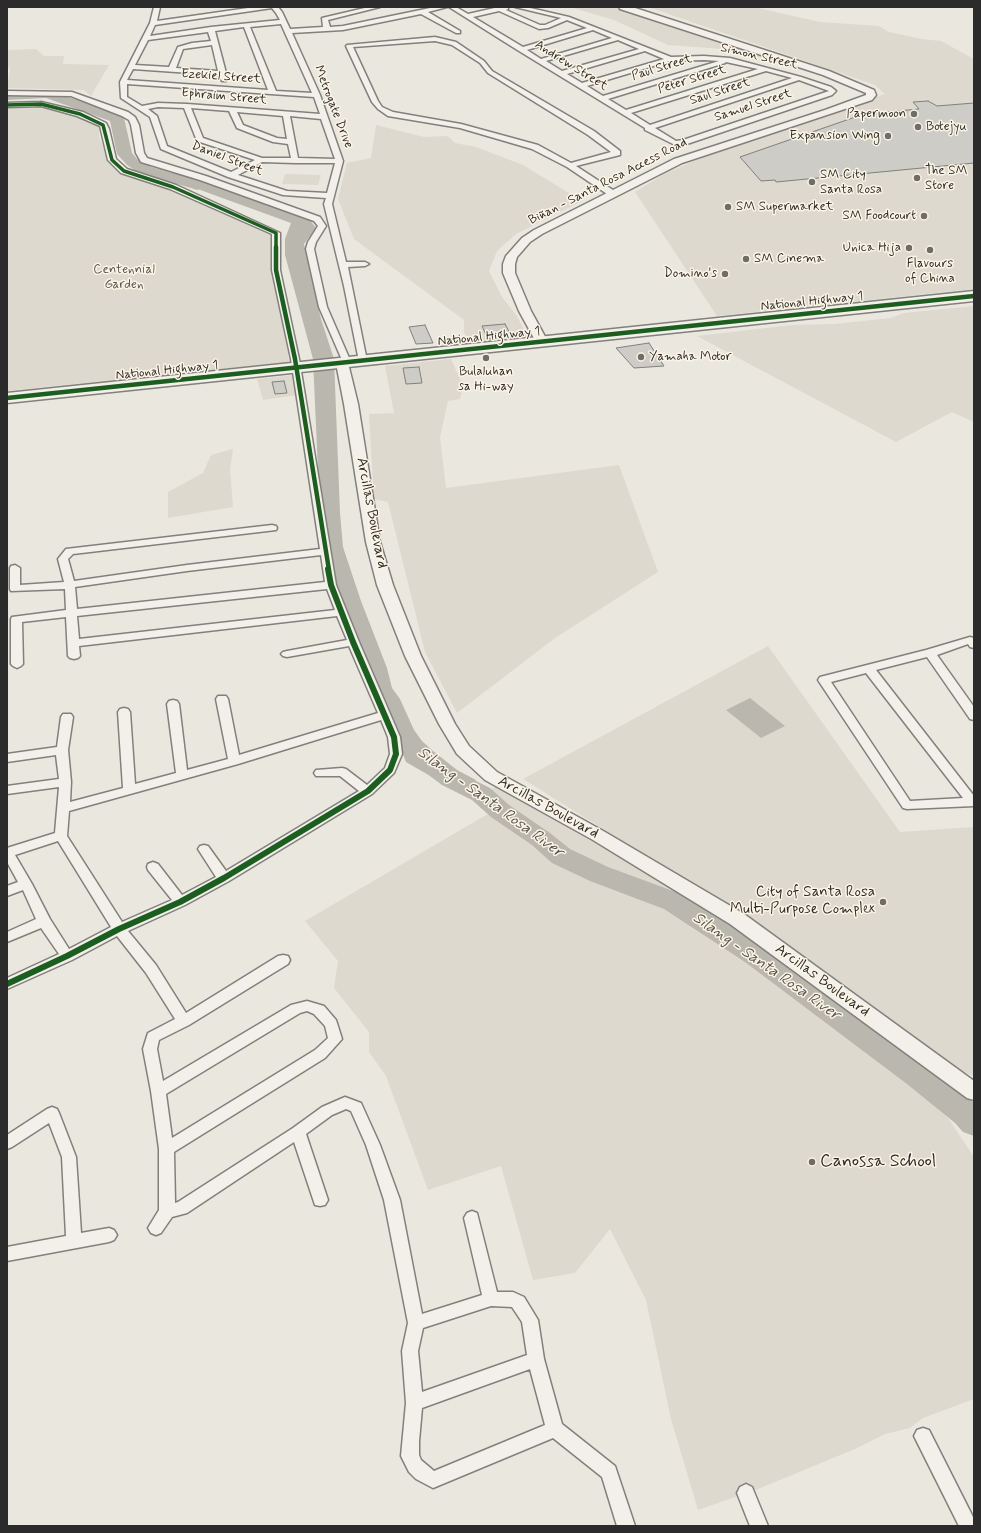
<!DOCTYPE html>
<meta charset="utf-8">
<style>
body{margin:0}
#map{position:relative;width:981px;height:1533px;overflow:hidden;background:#eae7df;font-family:Mynerve,sans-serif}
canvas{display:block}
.frame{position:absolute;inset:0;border:8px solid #2b2b2b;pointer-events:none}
</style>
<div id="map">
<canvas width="981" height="1533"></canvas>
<div class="frame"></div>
</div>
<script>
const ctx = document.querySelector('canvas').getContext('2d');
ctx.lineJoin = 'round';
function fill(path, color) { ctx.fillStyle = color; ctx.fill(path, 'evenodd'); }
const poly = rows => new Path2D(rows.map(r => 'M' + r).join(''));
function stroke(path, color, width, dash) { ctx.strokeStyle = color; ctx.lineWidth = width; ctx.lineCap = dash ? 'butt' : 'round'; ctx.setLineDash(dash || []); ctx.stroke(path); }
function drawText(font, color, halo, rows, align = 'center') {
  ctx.font = font + ' Mynerve,sans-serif'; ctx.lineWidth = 3; ctx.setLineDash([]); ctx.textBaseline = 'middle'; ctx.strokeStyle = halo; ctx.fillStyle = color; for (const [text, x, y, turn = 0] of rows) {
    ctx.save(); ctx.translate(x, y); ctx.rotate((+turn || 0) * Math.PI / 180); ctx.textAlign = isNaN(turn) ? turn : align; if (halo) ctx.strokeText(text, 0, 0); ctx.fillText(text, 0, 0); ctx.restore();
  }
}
fill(poly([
 [570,7,617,7,788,64,723,49,668,45,614,20],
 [648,7,753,7,820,22,879,26,889,32,922,39,941,41,974,59,974,289,717,316,635,192,666,173,704,157,885,94,875,85],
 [36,49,44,56,64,56,63,64,109,65,91,96,84,90,7,88,10,71,7,62,7,50],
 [34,105,79,115,99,127,99,137,110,161,123,172,176,186,271,232,289,362,7,391,7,106],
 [376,125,424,137,448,136,455,143,476,147,523,165,582,201,516,234,497,251,489,271,502,297,517,316,528,338,475,344,464,333,464,320,354,239,338,199,347,163,371,158],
 [285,174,321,175,318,185,282,184],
 [974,306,974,422,952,412,896,442,697,336,792,325,834,324,891,318,904,313],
 [451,359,463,386,460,399,448,401,440,437,446,488,619,465,658,572,555,638,457,713,425,652,388,502,374,499,369,414,394,413,385,366],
 [295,375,297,395,263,400,257,379],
 [233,449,230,469,233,507,168,518,168,492,203,473,211,455],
 [768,646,900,832,974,827,974,1076,955,1069,754,923,523,779],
 [495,787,683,893,751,935,934,1069,932,1078,920,1093,948,1118,974,1157,974,1399,923,1418,910,1428,885,1434,855,1449,758,1489,698,1510,671,1419,646,1300,610,1229,575,1273,533,1280,501,1166,428,1190,386,1076,369,1052,369,1032,334,988,338,961,305,921,486,815,500,811,481,794]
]), '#ddd9ce');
fill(poly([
 [175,172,309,219,316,228,304,244,321,319,334,359,340,513,343,547,361,601,387,668,392,688,400,699,414,730,422,741,433,751,457,770,476,780,466,789,458,792,406,762,338,591,320,514,313,359,285,255,285,239,291,223,162,176],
 [750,698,785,726,761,738,726,710]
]), '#bab7ae');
fill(poly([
 [47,90,122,115,124,118,132,153,137,159,151,167,203,182,205,185,203,188,197,190,191,188,139,173,127,165,117,154,110,121,46,98,7,100,7,92,47,90],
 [439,762,448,764,460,773,490,788,509,805,550,833,570,849,608,867,684,895,765,948,929,1068,974,1103,974,1136,963,1132,955,1123,907,1084,745,962,664,909,590,881,552,863,532,845,491,817,472,800,442,785,430,776,426,770,430,764,439,762]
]), '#bab7ae');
const building = poly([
 [928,101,937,106,974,103,974,163,776,182,775,180,761,181,740,157,864,114,919,109,913,102,928,101],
 [505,324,512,337,488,339,482,326,505,324],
 [425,325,433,343,416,344,409,327,425,325],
 [649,343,664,366,634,368,616,348,649,343],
 [419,367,422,383,406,384,403,368,419,367],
 [284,381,287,393,275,394,272,382,284,381]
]);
fill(building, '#ceccc6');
stroke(building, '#81807c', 1);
const street = poly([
 [154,7,160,7,157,21,255,7,278,7,282,12,290,29,323,27,322,18,369,7,380,7,328,20,330,27,343,26,435,7,447,7,428,12,460,31,460,33,456,33,421,14,343,30,292,33,320,95,343,161,332,204,346,262,365,262,369,264,365,266,348,267,367,361,366,363,360,363,359,361,344,286,324,204,326,198,283,195,228,177,161,149,150,117,121,98,120,82,150,23,154,7],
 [272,8,276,13,280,20,211,27,150,36,155,25,272,8],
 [281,24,312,93,276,91,250,27,281,24],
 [244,27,268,90,127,80,133,69,219,75,222,81,226,81,226,73,215,31,244,27],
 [208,32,211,41,192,43,178,47,169,67,135,65,148,40,208,32],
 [212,45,218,71,176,68,183,49,212,45],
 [127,84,314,97,320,114,187,104,158,103,142,106,127,97,127,84],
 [158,107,184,108,197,141,255,160,231,172,167,146,157,116,148,109,158,107],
 [191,108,229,111,237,128,273,142,288,144,291,158,262,158,203,138,191,108],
 [237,112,283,116,287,139,277,138,243,125,237,112],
 [290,116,321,119,335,159,298,158,290,116],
 [262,162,295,163,335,163,327,193,287,191,238,175,262,162],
 [449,7,456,7,468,14,499,7,508,7,508,9,506,10,540,25,545,25,561,18,515,7,526,7,569,17,671,57,704,56,730,58,801,77,831,87,836,91,832,95,687,144,675,145,645,130,645,128,519,51,449,7],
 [499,11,539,29,548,28,567,20,587,28,523,47,473,17,499,11],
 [593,30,612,38,541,59,527,50,593,30],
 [618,40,639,49,562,71,546,61,618,40],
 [645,51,664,59,582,83,567,74,645,51],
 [704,60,719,61,603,96,587,86,670,61,704,60],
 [726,62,758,69,626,110,608,99,725,63,726,62],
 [766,71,792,78,650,125,631,113,766,71],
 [799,80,829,91,683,140,676,141,655,128,799,80],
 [435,37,456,42,484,61,492,71,594,131,620,151,620,155,576,166,616,192,616,196,610,196,567,167,532,149,460,128,388,116,378,109,372,102,346,46,347,45,435,37],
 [435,41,452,45,480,63,488,73,588,135,611,152,571,163,538,145,461,124,393,112,382,107,378,101,353,47,435,41],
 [7,91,72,92,128,112,135,117,139,125,144,153,147,158,206,176,320,217,326,226,316,242,314,249,327,307,350,360,349,362,346,363,342,360,319,307,306,249,308,242,318,226,314,221,200,180,141,162,136,153,131,125,129,120,122,116,71,96,7,95,7,91],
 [41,102,83,112,106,123,109,129,116,159,127,169,176,185,280,233,280,270,299,359,336,585,359,642,400,737,402,754,394,773,372,794,229,881,185,905,128,931,156,965,186,1013,278,956,283,955,288,956,290,960,288,964,189,1025,159,1040,157,1049,163,1081,291,1005,307,1001,324,1006,336,1020,342,1039,325,1058,174,1152,175,1203,178,1202,293,1128,322,1107,345,1097,361,1103,380,1145,400,1200,422,1314,482,1295,464,1218,467,1213,472,1211,477,1213,497,1292,513,1292,524,1297,538,1320,544,1359,562,1424,615,1466,635,1526,617,1526,602,1477,553,1438,433,1488,416,1479,409,1472,401,1456,406,1403,402,1351,408,1323,384,1200,366,1145,351,1111,346,1109,332,1115,306,1134,328,1200,325,1205,320,1206,315,1205,294,1142,187,1213,172,1217,161,1233,156,1235,151,1233,148,1228,159,1210,159,1149,151,1091,143,1049,148,1033,175,1019,146,973,117,936,72,960,7,989,7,978,59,954,41,928,7,942,7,932,36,919,23,890,7,896,7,886,18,882,7,862,7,848,55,833,59,787,7,794,7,786,59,779,56,755,7,762,7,754,57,747,61,717,63,714,71,714,73,717,68,750,71,782,70,802,123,788,118,712,120,709,124,708,128,709,130,712,135,784,176,773,167,704,169,701,173,700,177,701,179,704,187,770,228,759,216,699,218,696,226,696,228,699,239,755,378,713,349,646,287,657,283,656,281,654,283,652,287,651,347,640,337,616,79,646,80,656,78,658,74,659,70,658,68,656,66,617,22,622,23,664,21,666,17,668,13,666,11,664,11,619,12,617,66,610,65,589,11,591,10,589,10,568,11,566,15,565,20,568,20,585,64,582,58,559,66,549,272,525,276,526,277,528,276,530,73,554,68,559,74,581,187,565,320,549,291,359,272,270,272,234,170,189,121,173,108,160,100,126,77,116,41,106,7,107,7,103,41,102],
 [321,555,325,582,77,609,75,587,187,571,321,555],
 [327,589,335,610,79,639,77,616,327,589],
 [381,720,388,737,390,754,385,768,367,785,346,769,342,768,316,770,314,773,316,776,340,776,359,791,226,871,208,846,204,845,200,846,198,849,216,877,182,895,158,864,153,862,148,864,147,867,148,870,172,900,122,922,67,836,69,811,238,764,381,720],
 [58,841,111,927,69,949,50,919,32,884,15,855,58,841],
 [307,1011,314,1014,325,1026,328,1038,315,1050,172,1138,166,1094,300,1013,307,1011],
 [491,1306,512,1307,522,1322,527,1355,422,1392,418,1351,423,1328,491,1306],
 [530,1369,545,1425,434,1471,421,1460,419,1455,419,1441,422,1408,530,1369],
 [970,637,974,638,974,648,970,647,968,644,937,655,974,707,974,720,970,719,927,657,876,670,974,796,974,806,907,809,903,808,818,680,820,677,926,650,970,637],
 [866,673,963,798,910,801,831,682,866,673],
 [52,1107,57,1109,59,1113,76,1157,81,1233,109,1228,114,1230,117,1235,114,1240,109,1242,7,1261,7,1247,66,1236,62,1157,49,1123,12,1147,7,1149,7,1135,47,1109,52,1107],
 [923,1428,929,1430,974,1519,974,1526,959,1526,914,1436,917,1430,923,1428],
 [746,1484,752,1487,768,1526,750,1526,737,1493,740,1487,746,1484]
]);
const secondary = poly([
 [619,7,632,7,829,71,874,90,876,95,872,100,682,163,542,234,530,242,517,257,515,264,515,273,531,311,548,342,546,345,542,346,538,345,536,342,519,311,503,273,503,264,506,256,522,238,534,230,674,159,825,110,866,95,866,93,823,75,620,9,619,7],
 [342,359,346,360,348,363,358,404,380,542,393,585,421,656,455,724,469,746,497,772,605,832,744,914,974,1081,974,1100,967,1098,730,924,593,840,485,780,457,754,439,724,405,656,377,585,366,542,344,404,336,363,338,360,342,359]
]);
const highway = poly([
 [974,291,974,301,7,403,7,393,974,291]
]);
stroke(street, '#81807c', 3);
stroke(secondary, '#81807c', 3);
stroke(highway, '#81807c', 3);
fill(street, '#f3f0ea');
fill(secondary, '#f3f0ea');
fill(highway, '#f3f0ea');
stroke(poly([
 [7,105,41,104,80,114,103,125,112,160,124,171,173,187,276,233,276,248]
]), '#1b5e20', 3.5);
stroke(poly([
 [276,247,276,270,295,359,329,570],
 [7,398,974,296]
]), '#1b5e20', 4.5);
stroke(poly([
 [7,984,67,956,119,929,180,902,224,878,368,791,390,770,396,754,394,737,353,642,331,585,328,569]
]), '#1b5e20', 6);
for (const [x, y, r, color] of [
 [914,114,4,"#6e6d6a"],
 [918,127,4,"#6e6d6a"],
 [888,136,4,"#6e6d6a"],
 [917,178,4,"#6e6d6a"],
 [812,182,4,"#6e6d6a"],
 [728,207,4,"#6e6d6a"],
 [924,216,4,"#6e6d6a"],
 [909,248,4,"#6e6d6a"],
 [930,250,4,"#6e6d6a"],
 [746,259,4,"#6e6d6a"],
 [725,274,4,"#6e6d6a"],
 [641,357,4,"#6e6d6a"],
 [486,358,4,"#6e6d6a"],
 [883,902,4,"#6e6d6a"],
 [812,1162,4,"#6e6d6a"]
]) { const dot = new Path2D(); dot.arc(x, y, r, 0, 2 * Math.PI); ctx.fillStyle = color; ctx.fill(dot); stroke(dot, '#fcf5e5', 1.5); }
drawText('13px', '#2b2b2b', '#fcf5e5', [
 ["Simon Street",759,57,13],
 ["Andrew Street",571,66,32],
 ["Paul Street",662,68,-17],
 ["Ezekiel Street",221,77,4],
 ["Peter Street",692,80,-17],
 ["Saul Street",720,92,-18],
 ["Ephraim Street",224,97,5],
 ["Samuel Street",753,106,-18],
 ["Metrogate Drive",333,107,69],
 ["Daniel Street",227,159,21],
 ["Biñan - Santa Rosa Access Road",608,182,-27],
 ["National Highway 1",812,302,-6],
 ["National Highway 1",489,337,-6],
 ["National Highway 1",167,371,-6]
]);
drawText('13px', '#2b2b2b', '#fcf5e5', [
 ["Papermoon",906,114,"right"],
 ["Botejyu",926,127],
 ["Expansion Wing",880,136,"right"],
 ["The SM",925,171],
 ["Store",925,186],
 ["SM City",820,175],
 ["Santa Rosa",820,190],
 ["SM Supermarket",736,207],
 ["SM Foodcourt",916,216,"right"],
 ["Unica Hija",901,248,"right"],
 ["SM Cinema",754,259],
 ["Flavours",930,264,"center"],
 ["of China",930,279,"center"],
 ["Domino's",717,274,"right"],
 ["Yamaha Motor",649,357],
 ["Bulaluhan",486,372,"center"],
 ["sa Hi-way",486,387,"center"]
], 'left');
drawText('13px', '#555450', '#fcf5e5', [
 ["Centennial",124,270],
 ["Garden",124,285]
]);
drawText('15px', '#2b2b2b', '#fcf5e5', [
 ["Arcillas Boulevard",371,513,79],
 ["Arcillas Boulevard",548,808,29],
 ["Arcillas Boulevard",822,981,36]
]);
drawText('15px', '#2b2b2b', '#fcf5e5', [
 ["City of Santa Rosa",875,893],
 ["Multi-Purpose Complex",875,910]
], 'right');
drawText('italic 16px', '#565552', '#fcf5e5', [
 ["Silang - Santa Rosa River",490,803,36],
 ["Silang - Santa Rosa River",766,967,35]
]);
drawText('18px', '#2b2b2b', '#fcf5e5', [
 ["Canossa School",820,1162]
], 'left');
</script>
